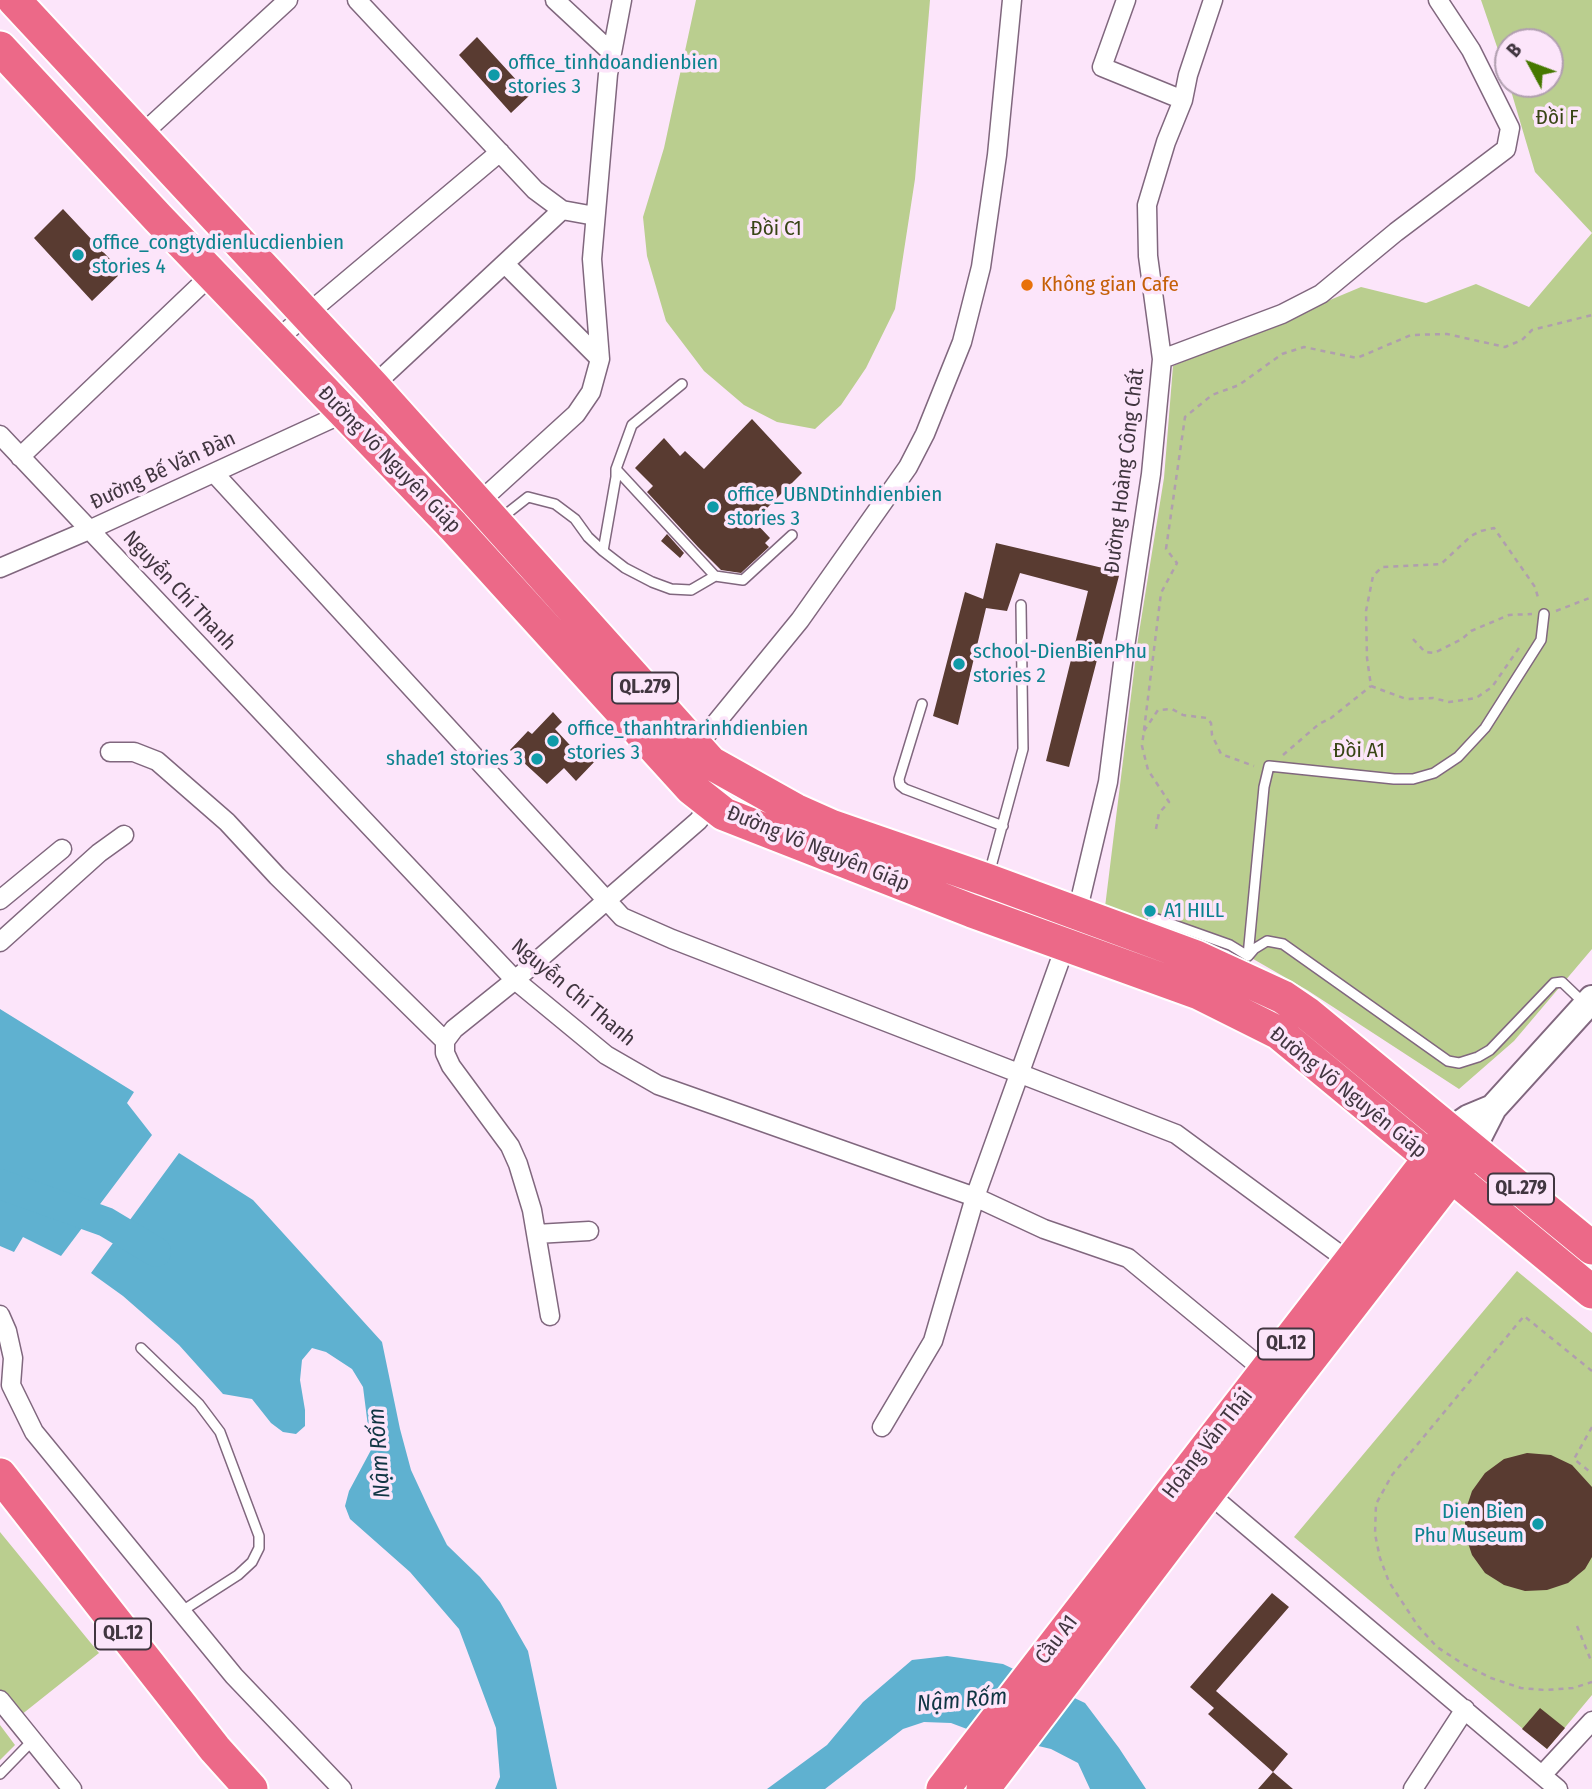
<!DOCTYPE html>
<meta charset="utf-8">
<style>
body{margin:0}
#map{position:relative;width:1592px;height:1789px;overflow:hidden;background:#fce5fa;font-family:"Fira Sans Condensed",sans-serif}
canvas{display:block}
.north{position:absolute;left:1494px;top:28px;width:70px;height:70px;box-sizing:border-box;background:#fce5fa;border:2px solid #b19fb0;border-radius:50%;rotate:311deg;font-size:19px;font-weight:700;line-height:28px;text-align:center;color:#413640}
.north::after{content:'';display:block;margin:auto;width:24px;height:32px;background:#467800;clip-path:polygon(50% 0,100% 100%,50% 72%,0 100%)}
</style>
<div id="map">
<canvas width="1592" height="1789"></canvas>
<div class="north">B</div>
</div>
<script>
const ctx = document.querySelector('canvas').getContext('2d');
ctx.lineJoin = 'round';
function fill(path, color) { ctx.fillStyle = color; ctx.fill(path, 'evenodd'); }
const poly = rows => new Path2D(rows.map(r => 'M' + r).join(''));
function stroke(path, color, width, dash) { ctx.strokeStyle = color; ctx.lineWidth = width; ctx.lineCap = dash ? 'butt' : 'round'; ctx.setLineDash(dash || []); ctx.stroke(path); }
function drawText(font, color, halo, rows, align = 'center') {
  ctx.font = font + ' "Fira Sans Condensed",sans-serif'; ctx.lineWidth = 7; ctx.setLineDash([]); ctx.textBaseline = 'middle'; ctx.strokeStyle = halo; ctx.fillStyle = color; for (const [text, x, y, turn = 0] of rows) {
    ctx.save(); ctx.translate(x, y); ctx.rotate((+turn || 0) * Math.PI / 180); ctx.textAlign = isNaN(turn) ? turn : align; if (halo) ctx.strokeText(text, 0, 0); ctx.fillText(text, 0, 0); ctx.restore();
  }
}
fill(poly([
 [696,0,930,0,915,179,895,309,866,368,841,405,815,429,777,422,744,405,704,371,666,321,647,256,643,217,664,148],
 [1481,0,1592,0,1592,949,1514,1041,1459,1089,1307,990,1248,956,1215,940,1105,907,1138,639,1164,478,1173,366,1361,287,1426,303,1476,284,1529,307,1592,233,1535,172,1509,84,1550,84,1550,42,1508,42,1508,79],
 [1517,1271,1592,1333,1592,1695,1547,1749,1294,1537],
 [0,1532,99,1653,16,1719,0,1698],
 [0,1725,15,1745,0,1760]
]), '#bace8f');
fill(poly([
 [0,1009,134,1092,127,1103,152,1135,61,1256,23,1237,14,1252,0,1246],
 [179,1153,253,1200,382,1342,400,1429,411,1470,430,1511,447,1545,480,1577,500,1602,528,1651,557,1789,495,1789,500,1777,496,1728,459,1629,410,1572,350,1519,345,1506,349,1491,371,1450,363,1387,352,1369,326,1352,312,1348,302,1360,300,1380,305,1410,305,1426,296,1434,283,1432,271,1423,252,1399,223,1394,179,1345,123,1296,91,1273],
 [947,1656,1003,1664,1085,1703,1119,1748,1146,1789,1090,1789,1078,1763,1051,1749,967,1729,951,1723,924,1722,903,1729,825,1789,767,1789,827,1745,863,1702,912,1660]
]), '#5fb1d0');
stroke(poly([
 [0,1184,106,1222,156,1252]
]), '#5fb1d0', 30);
fill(poly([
 [477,37,530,95,511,113,459,55],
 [63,209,122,272,92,301,34,238],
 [752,419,802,473,754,521,770,538,765,543,769,547,741,573,721,570,698,547,647,492,653,486,635,468,664,438,680,456,685,451,704,469],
 [667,534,684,553,680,558,661,541],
 [996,543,1120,572,1069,767,1046,761,1088,591,1020,573,1007,611,986,608,958,725,933,716,965,592,983,599],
 [553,712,562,722,555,729,581,757,589,749,598,758,576,781,564,768,547,784,510,750,528,731,532,734],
 [1527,1453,1551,1455,1572,1465,1592,1487,1592,1557,1585,1569,1568,1583,1547,1590,1525,1591,1504,1585,1485,1573,1472,1555,1465,1534,1465,1512,1472,1491,1485,1473,1504,1459],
 [1272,1593,1289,1607,1216,1691,1288,1754,1273,1772,1208,1714,1214,1708,1190,1687],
 [1540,1708,1565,1728,1547,1749,1522,1729],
 [1273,1772,1293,1789,1258,1789]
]), '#593b31');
const lane = poly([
 [616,469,715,576,743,580,792,535],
 [500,519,528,497,555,504,575,519,588,537,603,551,625,568,652,582,671,589,691,590,715,576],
 [603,551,616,477,616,469,632,425,682,384],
 [922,704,899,779,900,785,905,789,1003,826],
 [989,874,1023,749,1021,605],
 [1145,933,1154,918,1230,945,1248,956,1254,949,1267,941,1283,944,1448,1061,1459,1063,1478,1057,1490,1050,1554,983,1562,982,1585,1004],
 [1248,956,1264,787,1269,766,1394,779,1413,779,1434,773,1458,757,1485,728,1541,640,1544,614],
 [141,1348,199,1404,220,1432,259,1536,259,1548,252,1562,238,1575,182,1611],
 [0,1774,34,1739]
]);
const street = poly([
 [357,0,535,190,562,210,595,216],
 [555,0,612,53],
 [1126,0,1102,67,1183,100],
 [140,136,288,0],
 [505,264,600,359],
 [275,341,500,152],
 [1162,359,1282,314,1321,294,1396,232,1506,149,1510,128,1471,50,1438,0],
 [373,386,562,210],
 [0,435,515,980,606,1055,658,1085,975,1197,1044,1229,1128,1258,1265,1371],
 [20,457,212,274],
 [214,473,622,917,672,939,1176,1134,1350,1262],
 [453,526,576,414,591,392,600,359,592,259,608,74,622,0],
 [0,568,89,530,344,413],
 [697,746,800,620,908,467,925,434,962,342,981,267,997,155,1012,0],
 [110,752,134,752,157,761,227,822,277,876,445,1041],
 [0,900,62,849],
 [1077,913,1108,782,1125,647,1151,474,1162,359,1148,256,1147,205,1166,142,1183,100,1188,75,1213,0],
 [0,942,99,853,124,835],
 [536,1234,589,1231],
 [0,1315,7,1331,13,1358,11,1385,34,1432,234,1676,342,1789],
 [550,1316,532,1210,518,1164,510,1146,451,1066,445,1053,445,1041,454,1029,515,980,698,821,712,804],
 [882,1427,933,1341,975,1197,1066,944],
 [1208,1493,1558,1789],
 [0,1700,72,1789],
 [1543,1774,1592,1721],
 [1413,1789,1465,1709]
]);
const secondary = poly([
 [1493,1108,1592,999],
 [1450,1131,1469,1118,1493,1108,1472,1149]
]);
const highway = poly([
 [14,0,373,386,711,763,795,810,831,826,987,880,1196,957,1283,997,1308,1014,1592,1248],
 [0,48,158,218,453,526,691,788,724,814,972,911,1199,993,1279,1033,1592,1292],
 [0,1475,215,1749,251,1789],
 [943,1789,1443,1141],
 [983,1789,1272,1408,1464,1160]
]);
stroke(lane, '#80677e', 12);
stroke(street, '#80677e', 21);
stroke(secondary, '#80677e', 30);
stroke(highway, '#fff', 37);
stroke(poly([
 [1556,611,1592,597],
 [1413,639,1425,652,1434,653,1462,639,1471,631,1509,615,1532,614],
 [1519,648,1492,687,1476,698,1449,702,1433,698,1406,699,1371,686,1367,658,1366,611,1373,576,1382,567,1441,564,1471,536,1481,531,1494,528,1535,587,1539,601],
 [1144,731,1158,710,1172,709,1183,715,1207,718,1211,723,1212,735,1221,754,1254,766],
 [1283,755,1319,724,1331,718,1371,686],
 [1156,829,1159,813,1169,802,1148,770,1142,746,1161,593,1177,563,1166,549,1185,417,1212,395,1239,385,1282,354,1304,347,1357,358,1411,335,1447,334,1505,347,1522,340,1532,330,1592,315],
 [1592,1371,1524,1316,1392,1475,1376,1504,1375,1534,1380,1558,1389,1582,1418,1626,1437,1647,1463,1664,1491,1678,1521,1688,1545,1690,1573,1688,1592,1682],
 [1592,1427,1574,1459,1589,1471,1592,1469],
 [1577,1626,1592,1663]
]), '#b09eae', 2.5, [5, 5]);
stroke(lane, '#fff', 9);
stroke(street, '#fff', 18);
stroke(secondary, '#fff', 26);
stroke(highway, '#ec6988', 33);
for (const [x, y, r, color] of [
 [494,75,7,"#0f9aa8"],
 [78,255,7,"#0f9aa8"],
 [1027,285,7,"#e8710a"],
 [713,507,7,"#0f9aa8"],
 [959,664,7,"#0f9aa8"],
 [553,741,7,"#0f9aa8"],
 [537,759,7,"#0f9aa8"],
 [1150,911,7,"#0f9aa8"],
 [1538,1524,7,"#0f9aa8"]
]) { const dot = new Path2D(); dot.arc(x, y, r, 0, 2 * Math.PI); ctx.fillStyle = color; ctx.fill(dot); stroke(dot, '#fce5fa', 2.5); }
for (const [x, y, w] of [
 [645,688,66],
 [1521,1189,66],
 [1286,1344,56],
 [123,1634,56]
]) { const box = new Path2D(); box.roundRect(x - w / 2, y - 15.5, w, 31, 5); ctx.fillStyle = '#fce5fa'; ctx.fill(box); stroke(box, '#413640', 2); }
drawText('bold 19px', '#413640', null, [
 ["QL.279",645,688],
 ["QL.279",1521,1189],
 ["QL.12",1286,1344],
 ["QL.12",123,1634]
]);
drawText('21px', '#0d838f', '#fce5fa', [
 ["office_tinhdoandienbien",508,63],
 ["stories 3",508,87],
 ["office_congtydienlucdienbien",92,243],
 ["stories 4",92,267],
 ["office_UBNDtinhdienbien",727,495],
 ["stories 3",727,519],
 ["school-DienBienPhu",973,652],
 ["stories 2",973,676],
 ["office_thanhtrarinhdienbien",567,729],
 ["stories 3",567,753],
 ["shade1 stories 3",523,759,"right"],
 ["A1 HILL",1164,911],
 ["Dien Bien",1524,1512,"right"],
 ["Phu Museum",1524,1536,"right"]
], 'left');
drawText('21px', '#384515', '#fce5fa', [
 ["Đồi F",1557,118],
 ["Đồi C1",776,229],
 ["Đồi A1",1359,751]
]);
drawText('21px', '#c56008', '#fce5fa', [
 ["Không gian Cafe",1041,285]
], 'left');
drawText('21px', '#413640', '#fce5fa', [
 ["Đường Võ Nguyên Giáp",389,460,46],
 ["Đường Bế Văn Đàn",163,471,-25],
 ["Đường Hoàng Công Chất",1125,471,-83],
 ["Nguyễn Chí Thanh",179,591,47],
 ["Đường Võ Nguyên Giáp",818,849,22],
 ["Nguyễn Chí Thanh",573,993,40],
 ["Đường Võ Nguyên Giáp",1348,1093,39],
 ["Hoàng Văn Thái",1208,1444,-52],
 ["Cầu A1",1057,1640,-53]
]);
drawText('italic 23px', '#0f3543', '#fce5fa', [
 ["Nậm Rốm",380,1453,-94],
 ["Nậm Rốm",962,1701,-5]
]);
</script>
